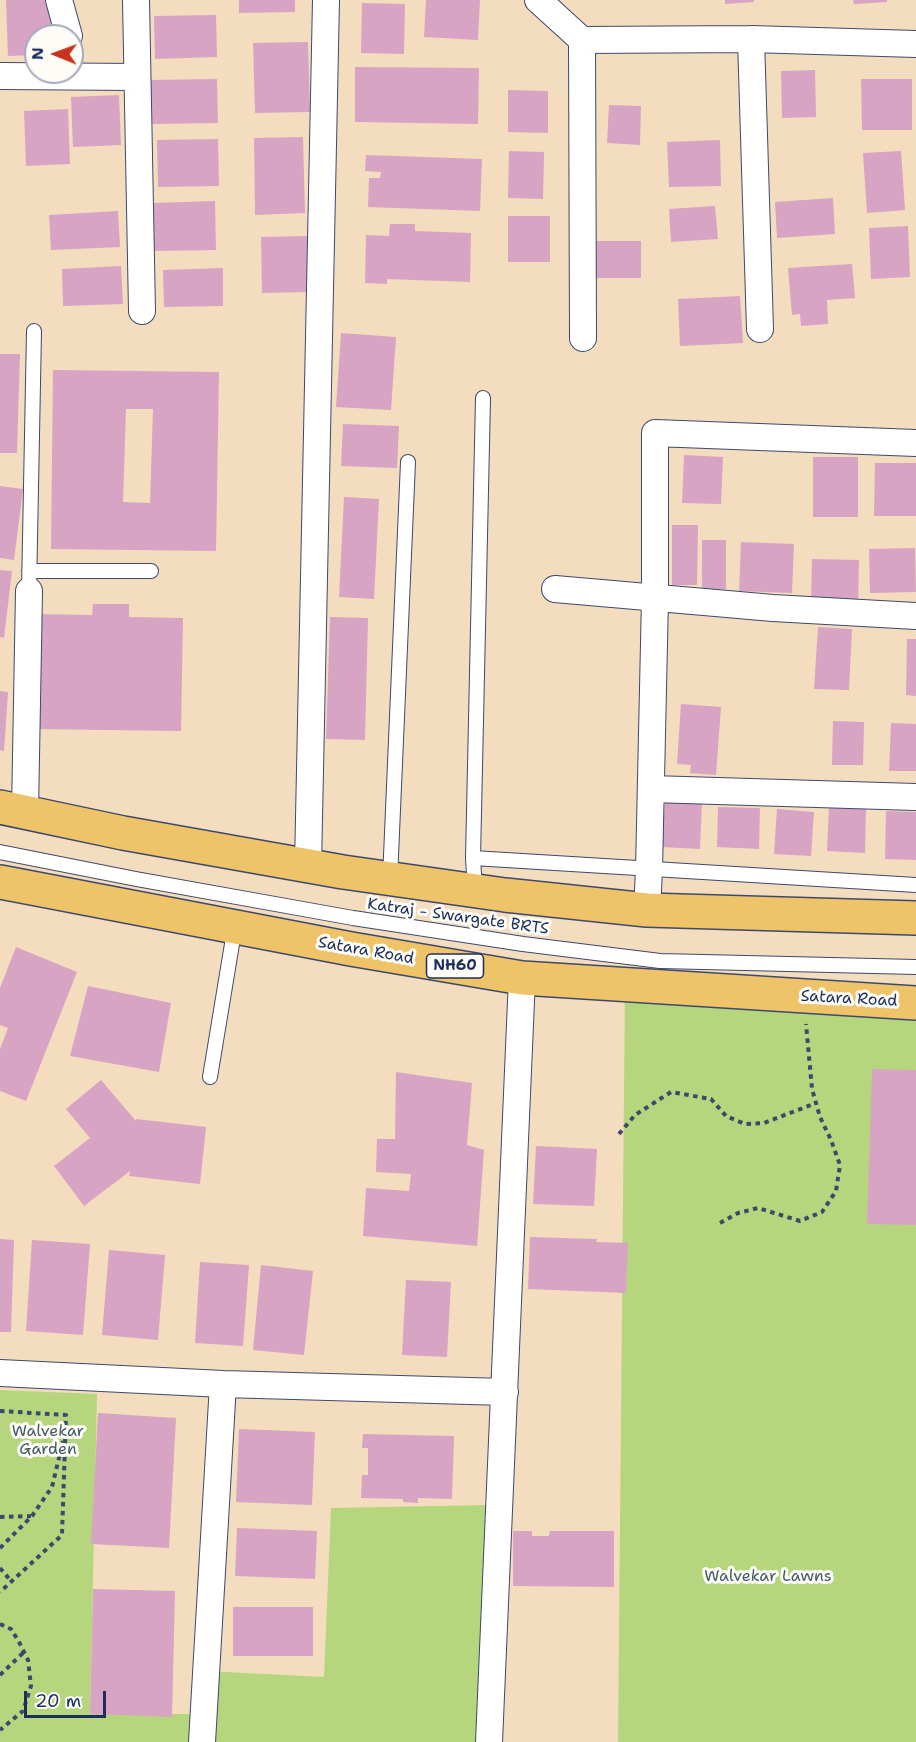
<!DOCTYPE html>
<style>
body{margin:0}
#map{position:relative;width:916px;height:1742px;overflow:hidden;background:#f4dcbf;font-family:"Shantell Sans",sans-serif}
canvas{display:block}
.north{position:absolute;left:24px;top:24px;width:60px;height:60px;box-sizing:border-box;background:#fdfcf7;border:2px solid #a3aaba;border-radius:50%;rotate:271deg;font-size:16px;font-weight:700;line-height:24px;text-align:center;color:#1b2f5e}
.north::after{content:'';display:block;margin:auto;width:21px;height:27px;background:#c8321e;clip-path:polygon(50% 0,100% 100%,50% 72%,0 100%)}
.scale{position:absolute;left:24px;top:1691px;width:82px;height:27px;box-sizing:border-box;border:3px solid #1b2f5e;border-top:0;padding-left:8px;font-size:18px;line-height:21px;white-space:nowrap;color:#1b2f5e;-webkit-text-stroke:4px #fdfcf7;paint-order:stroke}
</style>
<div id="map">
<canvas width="916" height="1742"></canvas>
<div class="north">N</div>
<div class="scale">20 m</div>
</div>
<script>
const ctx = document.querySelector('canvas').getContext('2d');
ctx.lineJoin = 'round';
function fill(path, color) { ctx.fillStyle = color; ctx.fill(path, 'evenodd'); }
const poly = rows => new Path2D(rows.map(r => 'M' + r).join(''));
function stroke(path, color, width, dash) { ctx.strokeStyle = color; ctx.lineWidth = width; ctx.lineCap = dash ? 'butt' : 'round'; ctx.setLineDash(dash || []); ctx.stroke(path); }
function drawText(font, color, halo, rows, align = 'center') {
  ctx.font = font + ' "Shantell Sans",sans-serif'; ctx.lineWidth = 6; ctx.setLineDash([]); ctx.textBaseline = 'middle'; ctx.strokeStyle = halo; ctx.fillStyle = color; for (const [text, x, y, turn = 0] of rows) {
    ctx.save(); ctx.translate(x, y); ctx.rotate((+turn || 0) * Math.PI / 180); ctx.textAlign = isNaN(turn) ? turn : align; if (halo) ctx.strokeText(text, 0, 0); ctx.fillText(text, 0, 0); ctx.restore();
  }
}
fill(poly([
 [625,985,916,1003,916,1742,618,1742],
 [0,1390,97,1394,90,1714,204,1714,202,1742,0,1742],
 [489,1505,486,1742,207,1742,206,1671,324,1677,331,1508]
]), '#b6d67d');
fill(poly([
 [6,0,51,0,53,36,36,36,36,55,8,56],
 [239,0,295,0,295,12,239,13],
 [426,0,480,0,478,40,424,37],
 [725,0,754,0,754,2,725,4],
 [853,0,887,0,887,2,854,4],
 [362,3,405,4,404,54,361,53],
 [216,15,217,57,155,59,154,16],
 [308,42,310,112,255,113,253,43],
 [355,67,479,68,478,124,355,122],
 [815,70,816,117,782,118,781,71],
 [217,79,218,123,151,124,150,80],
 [861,79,912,79,912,130,862,130],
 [508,90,548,91,548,133,508,132],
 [119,95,121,145,73,147,71,97],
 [609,105,641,106,640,145,607,143],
 [68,109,70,164,26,166,24,111],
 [303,137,305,213,255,215,254,138],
 [218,139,219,186,158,187,157,140],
 [720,140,721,186,669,187,667,142],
 [509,151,544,152,543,199,508,198],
 [901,151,905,210,867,213,863,153],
 [366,155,482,159,480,211,368,207,369,178,380,178,381,172,365,171],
 [833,198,835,234,777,238,775,202],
 [215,201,216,250,153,251,152,203],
 [715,206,718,239,671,242,669,209],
 [118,211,120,247,51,250,49,215],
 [508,216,550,216,550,262,508,262],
 [390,224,415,224,415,231,471,233,470,282,387,279,387,284,365,283,366,235,389,236],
 [908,226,910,277,871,279,869,228],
 [309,236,310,292,262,293,261,237],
 [593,241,641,241,641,278,593,278],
 [852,264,855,298,827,300,828,324,801,326,800,314,792,315,788,268],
 [121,266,123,304,63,306,62,269],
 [223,268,223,306,164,307,163,270],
 [740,296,743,343,680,346,678,299],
 [341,333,396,337,391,410,336,407],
 [0,354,20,354,17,453,0,453],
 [53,370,219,372,216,551,51,549],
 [126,409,153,409,150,503,123,502],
 [343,424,399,426,397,468,341,466],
 [684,455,723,457,721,504,682,503],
 [813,457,858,457,858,517,813,517],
 [875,463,916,463,916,516,874,516],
 [0,486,23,489,14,560,0,558],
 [344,497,379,499,374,599,339,597],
 [672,525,698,525,697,585,672,585],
 [702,540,726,540,726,589,702,589],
 [741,542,794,544,792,593,739,591],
 [915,548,916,592,870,593,869,549],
 [812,559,859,560,858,609,811,608],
 [0,570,12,571,4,638,0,637],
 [93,604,129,604,129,617,183,618,181,731,31,729,33,614,92,615],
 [330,617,368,618,365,740,326,739],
 [818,627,852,629,849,690,814,689],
 [907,639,916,639,916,696,906,695],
 [0,691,8,692,4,751,0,750],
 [681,704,721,707,716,775,690,773,691,765,677,764],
 [833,721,864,722,863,765,832,765],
 [891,723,916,724,916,771,889,771],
 [665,800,702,802,700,849,662,847],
 [718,807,760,808,759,849,717,847],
 [829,807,866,809,865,853,827,851],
 [777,809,814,812,811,856,774,854],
 [886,811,916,812,916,860,885,859],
 [16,947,77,972,26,1101,0,1091,0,1049,8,1028,0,1025,0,988],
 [88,986,171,1003,159,1072,70,1056],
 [872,1069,916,1070,916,1225,867,1224],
 [396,1072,472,1083,467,1145,484,1150,477,1246,363,1236,366,1188,409,1191,411,1174,376,1172,377,1139,395,1139],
 [101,1080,136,1121,136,1119,206,1127,200,1184,129,1176,130,1171,84,1206,54,1166,90,1138,66,1109],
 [536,1146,597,1149,594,1206,533,1204],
 [530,1237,597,1239,596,1242,628,1243,626,1293,528,1289],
 [0,1239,14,1240,11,1332,0,1332],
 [32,1240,90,1244,83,1335,26,1331],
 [109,1250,165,1255,158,1340,102,1335],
 [200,1262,249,1265,243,1346,195,1343],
 [261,1265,313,1271,304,1355,253,1350],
 [406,1280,451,1282,447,1357,402,1355],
 [98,1413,176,1418,169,1548,91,1544],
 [239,1429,315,1432,312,1505,236,1502],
 [363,1434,454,1436,452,1499,418,1498,418,1503,403,1502,403,1499,361,1498,362,1475,368,1475,368,1448,362,1448],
 [237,1528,317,1531,315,1579,235,1576],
 [513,1531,532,1531,532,1536,549,1536,550,1531,614,1531,614,1587,513,1586],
 [93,1589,175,1591,172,1717,90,1714],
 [233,1607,313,1607,313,1656,233,1656]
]), '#d7a4c3');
const lane = poly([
 [29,571,151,571],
 [29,591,34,331],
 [0,852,136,879,353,918,523,944,660,961,916,967],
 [473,858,916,885],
 [390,879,408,462],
 [475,891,473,858,483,398],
 [210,1077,235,926]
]);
const street = poly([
 [59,0,69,36],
 [136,0,142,311],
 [538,0,582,40,583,338],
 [751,39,760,329],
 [582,40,751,39,916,44],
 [0,76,137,77],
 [555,589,773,608,916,616],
 [651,789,916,797],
 [25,812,29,591],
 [308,866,326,0],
 [647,910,649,870,655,598,655,433,916,443],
 [0,1373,223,1384,505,1392],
 [202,1742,223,1384],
 [489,1742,522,978]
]);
const highway = poly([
 [0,807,123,833,343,872,505,895,647,910,916,918],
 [0,882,351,949,522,978,916,1003]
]);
stroke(lane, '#3c496d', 16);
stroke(street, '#3c496d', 28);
stroke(highway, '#3c496d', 36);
stroke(poly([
 [619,1134,635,1115,671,1092,711,1099,726,1116,745,1124,764,1123,816,1103],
 [720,1223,738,1213,758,1208,800,1221,822,1212,836,1191,840,1165,831,1140,820,1117,812,1089,806,1024],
 [0,1411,66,1415,62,1535,0,1592],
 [0,1517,31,1516],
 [0,1548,32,1516,52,1487,63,1441],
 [0,1568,11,1581],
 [0,1624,11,1629,19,1642,28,1660,31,1686,23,1711,0,1730],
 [0,1675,24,1652]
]), '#3c496d', 4, [4.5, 4.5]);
stroke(lane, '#fff', 14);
stroke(street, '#fff', 26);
stroke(highway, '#efc469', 33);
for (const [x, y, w] of [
 [455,966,57]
]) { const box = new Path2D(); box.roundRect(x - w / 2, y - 12, w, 24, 4.5); ctx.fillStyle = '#fdfcf7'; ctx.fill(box); stroke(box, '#1b2f5e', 1.5); }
drawText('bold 15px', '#1b2f5e', null, [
 ["NH60",455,966]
]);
drawText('16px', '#1b2f5e', '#fdfcf7', [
 ["Katraj - Swargate BRTS",458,917,8],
 ["Satara Road",366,951,10],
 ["Satara Road",849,999,3]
]);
drawText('16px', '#425966', '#fdfcf7', [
 ["Walvekar",48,1432],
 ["Garden",48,1450],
 ["Walvekar Lawns",768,1577]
]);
</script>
